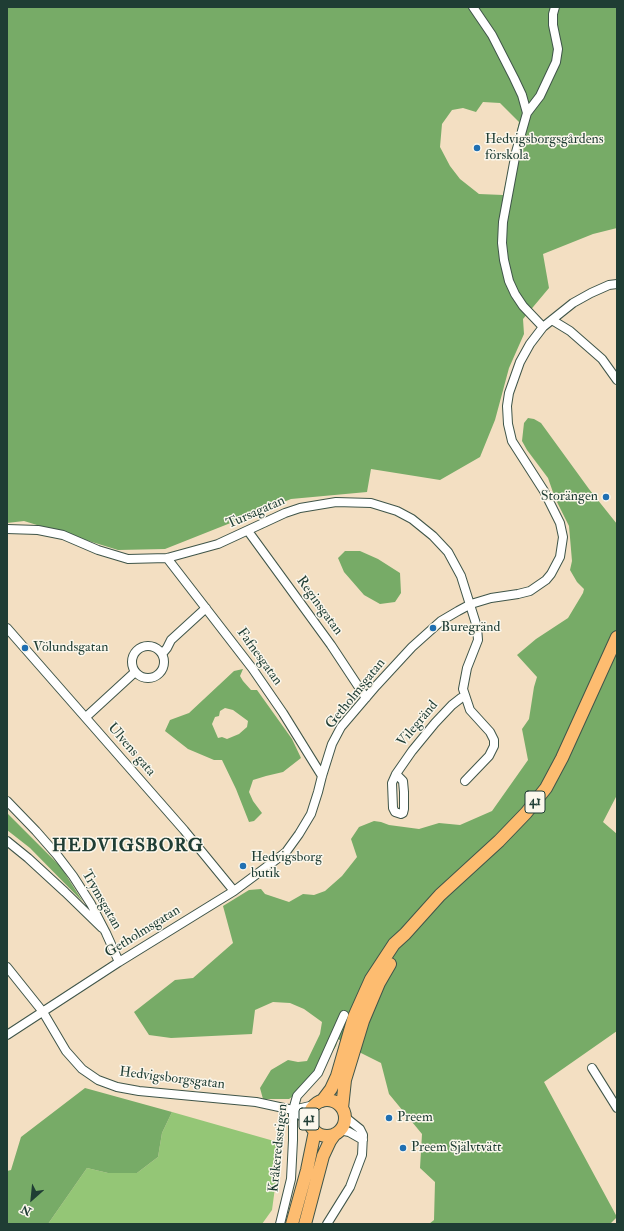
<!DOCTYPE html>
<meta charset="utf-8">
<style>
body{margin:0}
#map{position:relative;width:624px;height:1231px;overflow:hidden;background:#f3dfc2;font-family:"IM FELL Double Pica",serif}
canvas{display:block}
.frame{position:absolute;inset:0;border:8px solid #1f3d34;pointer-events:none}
.north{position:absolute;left:12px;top:1179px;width:40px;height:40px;-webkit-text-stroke:3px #fbf7ec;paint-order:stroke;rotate:207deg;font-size:11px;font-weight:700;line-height:16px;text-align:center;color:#1f3d34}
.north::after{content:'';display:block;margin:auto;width:14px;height:18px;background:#1f3d34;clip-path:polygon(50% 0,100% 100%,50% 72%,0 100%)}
</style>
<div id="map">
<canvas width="624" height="1231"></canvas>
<div class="frame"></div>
<div class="north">N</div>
</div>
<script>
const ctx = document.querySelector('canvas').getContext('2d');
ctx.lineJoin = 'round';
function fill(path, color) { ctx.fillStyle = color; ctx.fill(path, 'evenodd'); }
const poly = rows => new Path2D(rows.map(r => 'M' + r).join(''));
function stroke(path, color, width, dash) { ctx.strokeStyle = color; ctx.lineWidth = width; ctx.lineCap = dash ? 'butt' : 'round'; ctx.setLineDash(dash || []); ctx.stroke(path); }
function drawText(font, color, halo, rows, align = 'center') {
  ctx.font = font + ' "IM FELL Double Pica",serif'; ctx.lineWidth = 3; ctx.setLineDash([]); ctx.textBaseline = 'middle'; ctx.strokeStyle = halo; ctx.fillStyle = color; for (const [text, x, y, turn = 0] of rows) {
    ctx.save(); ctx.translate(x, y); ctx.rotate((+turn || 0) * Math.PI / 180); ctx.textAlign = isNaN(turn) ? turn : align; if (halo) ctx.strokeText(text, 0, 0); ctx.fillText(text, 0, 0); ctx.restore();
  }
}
fill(poly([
 [172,1112,281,1143,272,1210,262,1224,48,1224,87,1168,108,1173,137,1173,158,1157,162,1133]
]), '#94c676');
fill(poly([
 [7,7,617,7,617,228,593,234,543,254,549,288,523,319,524,334,509,368,495,420,480,457,440,480,371,469,367,492,291,499,165,549,118,550,24,521,7,523],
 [483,102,500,103,519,122,503,195,479,194,460,179,450,166,440,147,442,124,452,110,463,108,476,112],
 [528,418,534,419,541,423,589,489,617,524,617,795,603,822,617,834,617,1031,544,1082,617,1217,610,1224,429,1224,434,1220,435,1182,420,1168,422,1134,389,1094,381,1063,361,1053,338,1039,336,1046,326,1062,309,1085,289,1099,263,1099,260,1088,271,1070,288,1060,298,1062,307,1061,320,1034,322,1022,304,1009,290,1003,273,1002,255,1010,252,1034,171,1038,149,1035,134,1012,175,980,193,978,233,943,223,906,249,890,261,889,265,894,289,902,303,894,314,895,325,891,342,876,357,857,351,839,359,827,374,821,381,822,389,825,419,829,439,823,460,825,492,811,528,760,522,729,529,719,534,687,537,677,517,655,536,639,568,618,583,593,584,589,577,582,570,570,572,561,569,526,555,498,548,478,527,450,522,441,524,423],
 [345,551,360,551,378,559,400,573,401,593,395,602,380,604,364,595,344,572,338,558],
 [243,669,240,676,243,681,251,690,257,690,292,739,301,758,283,772,266,776,253,780,249,792,253,801,262,813,254,821,249,822,236,789,222,760,214,760,188,749,165,731,170,720,189,713,234,671],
 [225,708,233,710,248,721,247,727,239,734,227,739,222,737,218,738,212,724,215,717,219,716,220,711],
 [7,813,61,867,83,902,30,848,7,830],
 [85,1088,172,1112,162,1133,158,1157,137,1173,108,1173,87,1168,48,1224,7,1224,7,1171,11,1170,21,1137]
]), '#77ab67');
const minor = poly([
 [473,7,492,35,514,78,522,95,527,113,516,152,503,222,502,243,504,260,509,281,515,294,523,306,543,327],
 [527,113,540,96,556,62,558,49,553,25,553,14,555,7],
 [552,320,570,331,602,359,617,380],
 [7,529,38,530,63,535,98,550,128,559,167,558,218,544,285,513,300,508,336,502,371,503,397,511,412,519,433,536,448,552,461,576,477,627,478,640,467,668,463,689,470,710,490,732,494,740,494,746,489,756,465,781],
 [248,531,331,645,366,698],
 [167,558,252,668,283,713,322,776],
 [7,628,184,830,234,891],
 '132 662a16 16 0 1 1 32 0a16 16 0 1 1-32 0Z',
 [162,654,167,648,171,640,206,608],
 [86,717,135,672],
 [396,774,403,781,404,792,404,809,403,813,401,814,395,812,393,808,392,783,396,774,412,751,435,723,452,705,461,698,465,697],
 [7,801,36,831,57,855,73,876,91,904,106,933,119,962],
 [7,841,28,858,65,892,102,928],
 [7,967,43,1012,66,1051,82,1069,98,1080,117,1087,139,1091,256,1102,293,1110,309,1122],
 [7,1035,119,962,234,891,265,868,286,852,299,834,311,814,318,792,322,776,332,744,341,727,376,686,412,647,441,621,458,611,471,604,491,598,518,594,530,591,546,580,551,574,560,557,563,537,560,523,544,491,512,441,508,424,507,406,509,393,520,362,530,344,543,327,573,303,591,293,609,285,617,284],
 [592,1068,617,1108],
 [293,1110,314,1105],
 [340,1130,349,1132,363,1140],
 [280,1224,291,1179,293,1140,293,1110,297,1096,318,1073,344,1015],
 [327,1224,350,1187,362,1155,363,1135,360,1129,345,1117]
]);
const primary = poly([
 '309 1118a18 18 0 1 1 36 0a18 18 0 1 1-36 0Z',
 [322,1101,331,1089,337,1076,354,1017,371,979,394,944,405,934,440,895,499,841,526,813,546,788,562,758,617,637],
 [342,1108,345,1080,363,1021,379,983,390,964],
 [292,1224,307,1170,315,1131],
 [305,1224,323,1156,330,1141,335,1134]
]);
stroke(minor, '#3f5549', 10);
stroke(primary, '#3f5549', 14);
stroke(minor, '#fff', 8);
stroke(primary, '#fdbc70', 12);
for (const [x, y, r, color] of [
 [477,148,4,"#1f6fb2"],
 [606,497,4,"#1f6fb2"],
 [433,628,4,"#1f6fb2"],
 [25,648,4,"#1f6fb2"],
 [243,866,4,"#1f6fb2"],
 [389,1118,4,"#1f6fb2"],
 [403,1148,4,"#1f6fb2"]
]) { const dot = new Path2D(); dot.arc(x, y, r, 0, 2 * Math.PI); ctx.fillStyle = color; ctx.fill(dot); stroke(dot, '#fbf7ec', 1.5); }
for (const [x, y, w] of [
 [535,802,20],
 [309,1119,20]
]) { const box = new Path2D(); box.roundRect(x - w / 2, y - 11, w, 22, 3); ctx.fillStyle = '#fbf7ec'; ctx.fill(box); stroke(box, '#1f3d34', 1); }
drawText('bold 13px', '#1f3d34', null, [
 ["41",535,802],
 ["41",309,1119]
]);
drawText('14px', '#1f3d34', '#fbf7ec', [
 ["Hedvigsborgsgårdens",485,140],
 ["förskola",485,156],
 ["Storängen",598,497,"right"],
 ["Buregränd",441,628],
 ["Völundsgatan",33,648],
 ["Hedvigsborg",251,858],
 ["butik",251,874],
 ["Preem",397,1118],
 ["Preem Självtvätt",411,1148]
], 'left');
drawText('14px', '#1f3d34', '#fbf7ec', [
 ["Tursagatan",256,513,-24],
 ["Reginsgatan",319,606,54],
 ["Fafnesgatan",259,657,54],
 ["Getholmsgatan",356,694,-51],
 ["Vilegränd",418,724,-50],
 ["Ulvens gata",131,750,49],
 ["Trymsgatan",101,900,60],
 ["Getholmsgatan",143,932,-32],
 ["Hedvigsborgsgatan",172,1079,7],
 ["Kråkeredsstigen",279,1148,-84]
]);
ctx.letterSpacing = '1px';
drawText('bold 18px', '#1f3d34', '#fbf7ec', [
 ["HEDVIGSBORG",128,847]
]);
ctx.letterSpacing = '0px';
</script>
